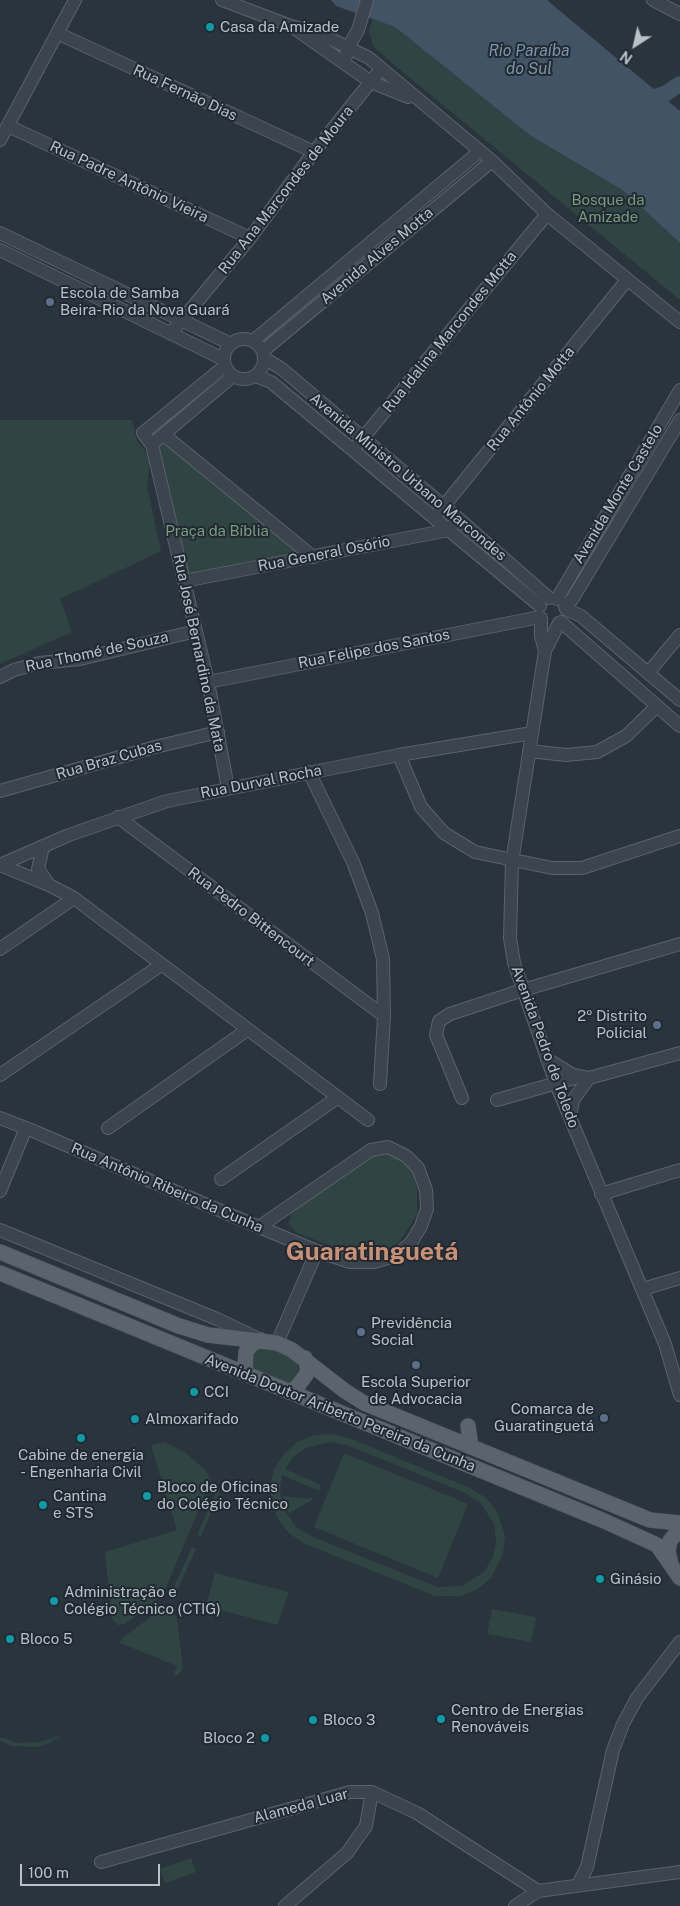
<!DOCTYPE html>
<meta charset="utf-8">
<style>
body{margin:0}
#map{position:relative;width:680px;height:1906px;overflow:hidden;background:#29343d;font-family:"Public Sans",sans-serif}
canvas{display:block}
.north{position:absolute;left:610px;top:20px;width:50px;height:50px;-webkit-text-stroke:4px #212a33;paint-order:stroke;rotate:215deg;font-size:14px;font-weight:700;line-height:20px;text-align:center;color:#b9c0c8}
.north::after{content:'';display:block;margin:auto;width:18px;height:22px;background:#b9c0c8;clip-path:polygon(50% 0,100% 100%,50% 72%,0 100%)}
.scale{position:absolute;left:20px;top:1864px;width:140px;height:22px;box-sizing:border-box;border:2px solid #b9c0c8;border-top:0;padding-left:6px;font-size:15px;line-height:18px;white-space:nowrap;color:#b9c0c8;-webkit-text-stroke:4px #212a33;paint-order:stroke}
</style>
<div id="map">
<canvas width="680" height="1906"></canvas>
<div class="north">N</div>
<div class="scale">100 m</div>
</div>
<script>
const ctx = document.querySelector('canvas').getContext('2d');
ctx.lineJoin = 'round';
function fill(path, color) { ctx.fillStyle = color; ctx.fill(path, 'evenodd'); }
const poly = rows => new Path2D(rows.map(r => 'M' + r).join(''));
function stroke(path, color, width, dash) { ctx.strokeStyle = color; ctx.lineWidth = width; ctx.lineCap = dash ? 'butt' : 'round'; ctx.setLineDash(dash || []); ctx.stroke(path); }
function drawText(font, color, halo, rows, align = 'center') {
  ctx.font = font + ' "Public Sans",sans-serif'; ctx.lineWidth = 4; ctx.setLineDash([]); ctx.textBaseline = 'middle'; ctx.strokeStyle = halo; ctx.fillStyle = color; for (const [text, x, y, turn = 0] of rows) {
    ctx.save(); ctx.translate(x, y); ctx.rotate((+turn || 0) * Math.PI / 180); ctx.textAlign = isNaN(turn) ? turn : align; if (halo) ctx.strokeText(text, 0, 0); ctx.fillText(text, 0, 0); ctx.restore();
  }
}
fill(poly([
 [373,19,395,27,531,136,624,191,680,243,680,300,393,64,373,46,369,30],
 [0,420,132,420,137,441,145,451,150,464,147,486,161,551,60,599,72,632,0,664],
 [162,443,171,444,296,546,296,552,292,556,193,575,188,571,157,449],
 [387,1151,401,1157,412,1172,417,1187,417,1215,399,1242,374,1257,360,1257,297,1233,289,1224,291,1212,375,1154],
 [262,1345,291,1357,297,1363,299,1370,294,1379,286,1385,251,1370,249,1353],
 [332,1434,349,1438,470,1488,485,1497,497,1511,505,1536,503,1554,491,1578,478,1589,461,1596,435,1596,305,1544,290,1534,279,1521,272,1504,270,1486,274,1469,284,1454,297,1442,314,1435],
 [330,1442,347,1445,465,1493,480,1502,494,1524,496,1541,493,1557,484,1572,462,1586,437,1587,311,1536,296,1527,282,1506,280,1489,282,1475,319,1491,321,1485,285,1469,292,1458,306,1448],
 [164,1442,185,1452,205,1470,211,1480,163,1595,125,1624,118,1625,112,1619,105,1552,177,1530,151,1445],
 [344,1453,468,1504,438,1578,314,1527],
 [217,1490,220,1492,201,1536,197,1535],
 [283,1496,308,1499,311,1497,313,1499,289,1514],
 [192,1547,196,1549,176,1593,172,1591],
 [215,1573,289,1592,277,1625,206,1606],
 [169,1606,177,1618,183,1669,177,1675,174,1675,177,1666,120,1643,121,1639,164,1607],
 [492,1609,536,1617,531,1642,487,1634],
 [63,1735,47,1744,36,1747,11,1746,0,1740,0,1737,17,1743,39,1742],
 [191,1858,196,1872,165,1883,160,1869]
]), '#304543');
fill(poly([
 [331,0,547,0,680,111,680,243,624,191,531,136,395,27,336,6]
]), '#415364');
stroke(poly([
 [641,101,665,94,680,84]
]), '#415364', 16);
const minor = poly([
 [222,0,291,26,323,35,369,58,492,161,547,214,680,322],
 [653,0,680,14],
 [297,30,371,82,408,97],
 [57,33,314,152],
 [346,56,348,48,358,30,367,0],
 [8,126,250,238],
 [0,140,75,0],
 [0,233,231,344],
 [0,250,223,359],
 [171,333,250,238,314,152,381,69],
 '224 359a20 20 0 1 1 40 0a20 20 0 1 1-40 0Z',
 [253,341,480,151],
 [263,351,492,161],
 [264,358,282,369,458,518,549,598],
 [225,366,143,433,152,445,208,682,228,788],
 [255,376,271,382,540,606],
 [164,435,313,557],
 [157,440,233,376],
 [358,444,547,214],
 [439,512,627,280],
 [184,581,449,530,452,526],
 [557,599,680,390],
 [565,607,573,598,680,420],
 [566,609,581,616,680,700],
 [541,618,541,636,545,651],
 [561,622,680,726],
 [559,623,545,651,512,862,510,938,514,963,556,1084,665,1344,680,1395],
 [648,673,680,635],
 [0,677,14,670,40,663,80,659,196,631],
 [208,682,540,617],
 [529,751,566,755,597,752,626,736,657,706],
 [399,755,421,807,444,833,475,852,552,868,582,868,680,836],
 [309,772,353,862,372,913,383,959,384,1016,380,1084],
 [0,791,155,747,218,732],
 [118,817,384,1016],
 [43,846,38,869,49,885],
 [0,865,69,835,167,801,399,755,532,733],
 [0,865,49,885,74,898,368,1120],
 [0,949,74,898],
 [547,1059,573,1075,589,1078,680,1053],
 [0,1075,161,965],
 [462,1098,436,1035,439,1021,450,1014,523,990,680,944],
 [497,1100,578,1077],
 [570,1117,573,1100,589,1078],
 [0,1118,26,1128,259,1227,317,1251,350,1262,374,1262,395,1256,411,1243,421,1226,427,1209,426,1190,418,1168,406,1156,388,1147,371,1150,259,1227],
 [108,1128,247,1030],
 [221,1179,337,1098],
 [0,1191,26,1128],
 [601,1194,680,1170],
 [0,1230,217,1319,259,1339],
 [643,1289,680,1278],
 [277,1343,317,1251],
 [101,1862,350,1792,372,1792,417,1813,538,1891],
 [578,1885,587,1867,613,1750,623,1724,637,1698,680,1642],
 [285,1906,347,1853,366,1826,372,1792],
 [515,1906,538,1891,680,1872]
]);
const major = poly([
 [0,1252,179,1326,208,1335,277,1343,292,1350,345,1391,364,1403,650,1520,680,1523],
 [0,1273,602,1520,657,1545,671,1565],
 [247,1374,245,1367,246,1352,252,1344,261,1340],
 [289,1392,297,1387,306,1375,308,1369,305,1358],
 [468,1426,471,1447],
 [680,1528,670,1541,668,1551,671,1565,680,1578]
]);
stroke(minor, '#5a636b', 14);
stroke(major, '#49515a', 16);
stroke(minor, '#3c454e', 12);
stroke(major, '#5b646d', 15);
for (const [x, y, r, color] of [
 [210,27,5,"#0f9aa8"],
 [50,302,5,"#5c6f8a"],
 [657,1025,5,"#5c6f8a"],
 [361,1332,5,"#5c6f8a"],
 [416,1365,5,"#5c6f8a"],
 [194,1392,5,"#0f9aa8"],
 [604,1418,5,"#5c6f8a"],
 [135,1419,5,"#0f9aa8"],
 [81,1438,5,"#0f9aa8"],
 [147,1496,5,"#0f9aa8"],
 [43,1505,5,"#0f9aa8"],
 [600,1579,5,"#0f9aa8"],
 [54,1601,5,"#0f9aa8"],
 [10,1639,5,"#0f9aa8"],
 [441,1719,5,"#0f9aa8"],
 [313,1720,5,"#0f9aa8"],
 [265,1738,5,"#0f9aa8"]
]) { const dot = new Path2D(); dot.arc(x, y, r, 0, 2 * Math.PI); ctx.fillStyle = color; ctx.fill(dot); stroke(dot, '#212a33', 2); }
drawText('15px', '#b9c0c8', '#212a33', [
 ["Casa da Amizade",220,27],
 ["Escola de Samba",60,293],
 ["Beira-Rio da Nova Guará",60,310],
 ["2º Distrito",647,1016,"right"],
 ["Policial",647,1033,"right"],
 ["Previdência",371,1323],
 ["Social",371,1340],
 ["Escola Superior",416,1382,"center"],
 ["de Advocacia",416,1399,"center"],
 ["CCI",204,1392],
 ["Comarca de",594,1409,"right"],
 ["Guaratinguetá",594,1426,"right"],
 ["Almoxarifado",145,1419],
 ["Cabine de energia",81,1455,"center"],
 ["- Engenharia Civil",81,1472,"center"],
 ["Bloco de Oficinas",157,1487],
 ["do Colégio Técnico",157,1504],
 ["Cantina",53,1496],
 ["e STS",53,1513],
 ["Ginásio",610,1579],
 ["Administração e",64,1592],
 ["Colégio Técnico (CTIG)",64,1609],
 ["Bloco 5",20,1639],
 ["Centro de Energias",451,1710],
 ["Renováveis",451,1727],
 ["Bloco 3",323,1720],
 ["Bloco 2",255,1738,"right"]
], 'left');
drawText('15px', '#b9c0c8', '#212a33', [
 ["Rua Fernão Dias",185,93,25],
 ["Rua Padre Antônio Vieira",129,182,25],
 ["Rua Ana Marcondes de Moura",286,190,-52],
 ["Avenida Alves Motta",377,256,-40],
 ["Rua Idalina Marcondes Motta",450,332,-51],
 ["Rua Antônio Motta",531,399,-51],
 ["Avenida Ministro Urbano Marcondes",408,477,40],
 ["Avenida Monte Castelo",618,494,-59],
 ["Rua General Osório",324,554,-11],
 ["Rua Felipe dos Santos",374,649,-11],
 ["Rua Thomé de Souza",97,652,-12],
 ["Rua José Bernardino da Mata",199,653,78],
 ["Rua Braz Cubas",109,760,-16],
 ["Rua Durval Rocha",261,782,-11],
 ["Rua Pedro Bittencourt",251,917,37],
 ["Avenida Pedro de Toledo",545,1047,70],
 ["Rua Antônio Ribeiro da Cunha",167,1188,23],
 ["Avenida Doutor Ariberto Pereira da Cunha",340,1413,22],
 ["Alameda Luar",301,1806,-15]
]);
drawText('15px', '#7a9b7e', '#212a33', [
 ["Bosque da",608,200],
 ["Amizade",608,217],
 ["Praça da Bíblia",217,531]
]);
drawText('italic 16px', '#7d94a8', '#212a33', [
 ["Rio Paraíba",529,51],
 ["do Sul",529,69]
]);
drawText('bold 25px', '#c99073', '#212a33', [
 ["Guaratinguetá",372,1252]
]);
</script>
